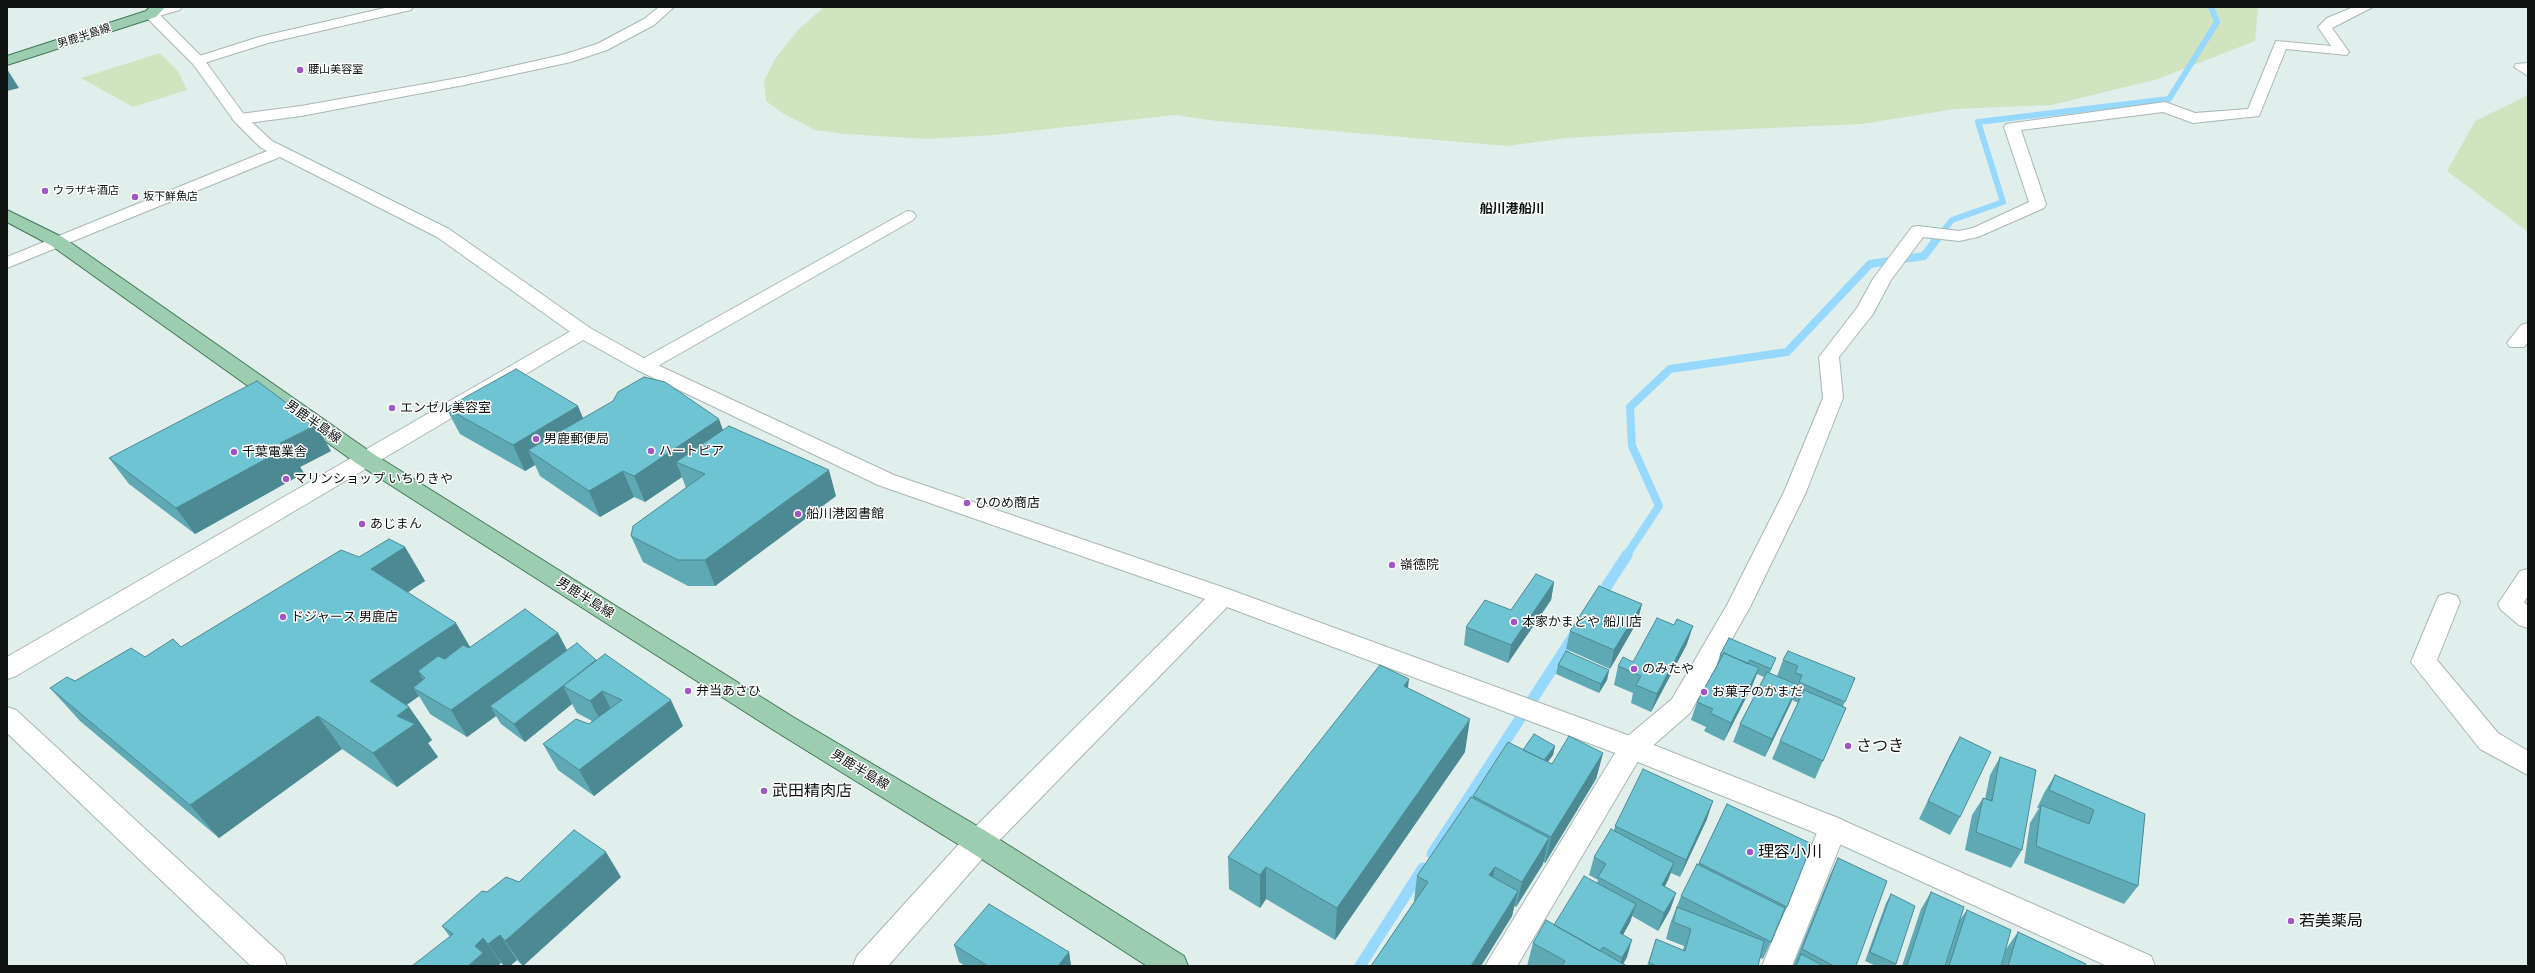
<!DOCTYPE html>
<meta charset="utf-8">
<style>
body{margin:0}
#map{position:relative;width:2535px;height:973px;overflow:hidden;background:#e1efec;font-family:Cabin,sans-serif}
canvas{display:block}
.frame{position:absolute;inset:0;border:8px solid #0e1312;pointer-events:none}
</style>
<div id="map">
<canvas width="2535" height="973"></canvas>
<div class="frame"></div>
</div>
<script>
const ctx = document.querySelector('canvas').getContext('2d');
ctx.lineJoin = 'round';
function fill(path, color) { ctx.fillStyle = color; ctx.fill(path, 'evenodd'); }
const poly = rows => new Path2D(rows.map(r => 'M' + r).join(''));
function stroke(path, color, width, dash) { ctx.strokeStyle = color; ctx.lineWidth = width; ctx.lineCap = dash ? 'butt' : 'round'; ctx.setLineDash(dash || []); ctx.stroke(path); }
function drawText(font, color, halo, rows, align = 'center') {
  ctx.font = font + ' Cabin,"Noto Sans JP",sans-serif'; ctx.lineWidth = 3; ctx.setLineDash([]); ctx.textBaseline = 'middle'; ctx.strokeStyle = halo; ctx.fillStyle = color; for (const [text, x, y, turn = 0] of rows) {
    ctx.save(); ctx.translate(x, y); ctx.rotate((+turn || 0) * Math.PI / 180); ctx.textAlign = isNaN(turn) ? turn : align; if (halo) ctx.strokeText(text, 0, 0); ctx.fillText(text, 0, 0); ctx.restore();
  }
}
fill(poly([
 [824,7,2257,7,2258,9,2255,41,2158,79,2052,105,1955,109,1862,124,1635,134,1567,138,1507,146,1216,121,1175,115,994,135,926,139,846,134,815,130,784,114,766,101,764,81,775,59,798,30],
 [160,53,178,71,187,90,133,107,81,78],
 [2528,95,2528,232,2447,171,2475,121]
]), '#d1e4c0');
stroke(poly([
 [1936,240,1952,220,2003,202,1978,122,2169,99,2217,22,2211,7]
]), '#96d8fe', 6);
stroke(poly([
 [1626,556,1659,506,1632,446,1630,407,1670,369,1787,352,1870,264,1924,256,1937,239]
]), '#96d8fe', 8);
stroke(poly([
 [1599,598,1627,555],
 [1432,854,1573,637],
 [1360,966,1423,868]
]), '#96d8fe', 11);
const street = poly([
 [160,7,182,7,180,10,151,18,144,14,146,11,160,7],
 [389,7,413,7,411,10,268,43,198,65,191,61,193,58,259,37,389,7],
 [659,7,674,7,654,25,607,50,571,62,464,85,301,116,240,124,232,119,240,114,301,106,464,77,562,55,597,44,644,19,659,7],
 [2354,7,2373,7,2332,28,2349,52,2347,55,2286,49,2259,116,2193,123,2163,112,2021,130,2046,204,2044,208,1978,237,1959,241,1923,237,1891,280,1873,314,1839,357,1843,398,1806,492,1750,607,1690,713,1641,756,1517,966,1485,966,1623,740,1672,699,1727,605,1784,492,1823,398,1819,357,1857,308,1873,279,1912,227,1918,226,1959,231,1973,228,2029,202,2004,127,2006,124,2165,102,2195,113,2248,109,2276,41,2331,46,2318,27,2327,18,2354,7],
 [2528,63,2528,76,2514,67,2516,64,2528,63],
 [907,211,913,212,916,216,913,220,651,370,637,370,634,366,637,362,907,211],
 [2528,323,2528,342,2524,347,2510,347,2507,343,2510,339,2521,325,2528,323],
 [583,326,590,328,593,332,590,336,16,676,7,679,7,657,576,328,583,326],
 [2528,569,2528,596,2524,602,2528,606,2528,628,2519,625,2501,610,2498,604,2520,571,2528,569],
 [2448,593,2457,596,2460,602,2437,660,2498,733,2528,751,2528,775,2480,749,2411,662,2436,602,2439,596,2448,593],
 [7,707,16,710,283,956,287,966,251,966,7,733,7,707],
 [1833,816,1843,820,1847,828,1792,966,1762,966,1819,828,1823,820,1833,816]
]);
const secondary = poly([
 [151,10,156,11,203,58,245,116,272,141,449,229,590,328,651,362,894,475,1231,590,1641,740,1833,816,2151,956,2155,966,2107,966,1813,832,1623,756,1227,607,989,851,888,966,853,966,857,956,969,833,1205,599,878,485,637,370,576,336,437,237,280,157,7,268,7,257,267,151,260,147,235,122,193,64,146,17,144,14,151,10]
]);
const primary = poly([
 [150,7,165,7,156,17,7,65,7,56,146,11,150,7],
 [7,210,64,238,372,453,793,717,989,833,1184,956,1188,966,1147,966,969,851,775,731,356,463,52,246,7,222,7,210]
]);
stroke(street, '#a9b6b4', 2);
stroke(secondary, '#a9b6b4', 2);
stroke(primary, '#417657', 2);
fill(street, '#fff');
fill(secondary, '#fff');
fill(primary, '#9dcdb0');
fill(poly([
 [446,408,583,418,723,430,836,496,715,586,688,586,643,562,631,536,686,488,682,477,645,502,634,497,600,517,540,476,535,465,525,471,460,434],
 [331,451,300,467,304,473,195,534,129,484,109,458],
 [405,547,425,581,407,592,470,647,558,633,567,650,597,660,683,726,594,796,558,770,543,744,589,724,592,721,577,713,572,704,525,742,501,724,496,716,467,737,430,714,419,696,407,705,409,707,432,740,428,743,438,757,397,787,342,749,219,838,80,721,50,688,75,681,145,657,181,647,359,557],
 [1554,582,1551,600,1508,663,1464,645,1466,627,1511,610],
 [1642,604,1637,622,1610,669,1566,649,1570,631],
 [1729,638,1772,667,1770,673,1777,676,1783,660,1855,678,1843,706,1846,708,1815,779,1772,759,1780,741,1798,703,1792,700,1795,693,1765,757,1733,742,1740,724,1764,677,1757,674,1752,686,1724,741,1704,731,1706,727,1691,720,1697,702,1718,664,1717,664,1720,655],
 [1687,644,1651,712,1631,703,1633,693,1614,685,1618,666],
 [1558,665,1609,670,1607,680,1599,693,1556,674],
 [1408,688,1465,752,1335,940,1266,899,1260,908,1229,889,1228,857],
 [1960,737,1960,817,1950,835,1919,819,1950,755],
 [1555,746,1553,755,1547,762,1552,764,1603,753,1596,779,1545,863,1543,862,1543,864,1516,907,1514,906,1512,916,1481,966,1371,966,1414,902,1414,901,1417,876,1472,798,1473,796,1523,750],
 [2000,757,2022,850,2011,868,1965,850,1972,815,1983,798,1985,799,1990,775],
 [2055,775,2145,814,2138,886,2124,904,2024,863,2030,823,2039,808,2037,808,2044,793],
 [1727,804,1787,907,1763,959,1760,958,1758,966,1647,966,1656,939,1683,950,1684,946,1666,939,1670,924,1681,896,1698,865],
 [1707,819,1680,877,1671,873,1668,880,1665,886,1676,893,1670,910,1658,931,1632,916,1630,922,1623,934,1627,957,1623,964,1627,966,1527,966,1533,943,1554,925,1597,883,1598,880,1589,875,1594,857,1614,830,1615,826],
 [1838,858,1856,966,1793,966,1830,875],
 [621,877,523,966,517,960,510,966,504,966,501,963,450,937,442,926,487,892,519,882],
 [1931,892,1959,921,1967,910,2003,960,2006,949,2018,932,2085,966,1902,966,1921,909],
 [1891,894,1896,964,1895,966,1876,966,1865,961,1886,903],
 [954,945,1069,952,1071,966,965,966,959,962]
]), '#5fa9b5');
fill(poly([
 [7,69,19,88,7,91],
 [578,406,589,432,528,450,535,465,525,471,513,445],
 [719,419,728,444,676,462,682,477,645,502,634,476],
 [316,425,331,451,300,467,304,473,195,534,176,508,280,443],
 [829,470,836,496,715,586,705,560],
 [623,471,634,497,600,517,589,491],
 [405,547,425,581,392,603,371,569],
 [1554,582,1551,600,1508,663,1511,645],
 [1642,604,1637,622,1610,669,1614,650],
 [456,623,476,657,425,678,418,671,429,689,413,688,419,696,392,715,370,681],
 [1693,626,1687,644,1651,712,1657,694],
 [558,633,572,660,490,706,496,716,467,737,451,710],
 [1759,668,1752,686,1724,741,1731,723],
 [1609,670,1607,680,1599,693,1601,684],
 [1409,679,1405,713,1404,686],
 [1798,685,1791,703,1765,757,1772,739],
 [563,686,572,704,525,742,514,724],
 [602,691,615,717,604,727,590,701],
 [671,700,683,726,594,796,579,770],
 [409,707,432,740,428,743,438,757,397,787,373,753,397,716],
 [318,716,342,749,219,838,190,805],
 [1470,719,1465,752,1335,940,1337,908],
 [1555,746,1553,755,1537,777,1539,768],
 [1603,753,1596,779,1545,863,1551,837],
 [1713,801,1707,819,1680,877,1686,860],
 [1549,838,1543,864,1516,907,1522,882],
 [606,852,621,877,523,966,505,941],
 [1674,863,1668,880,1656,902,1662,885],
 [1266,867,1266,899,1260,908,1260,875],
 [1495,867,1490,892,1489,875],
 [1518,891,1512,916,1481,966,1471,966],
 [1676,893,1670,910,1658,931,1664,913],
 [1636,904,1630,922,1615,950,1620,933],
 [500,935,517,960,510,966,504,966,488,944],
 [483,938,501,963,498,966,468,966,475,946],
 [1632,940,1627,957,1622,966,1620,966,1622,958],
 [1069,952,1071,966,1058,966]
]), '#4d8993');
const building = poly([
 [516,369,578,406,513,445,446,408,516,369],
 [644,377,665,382,719,419,634,476,623,471,589,491,528,450,613,401,618,392,644,377],
 [257,381,316,425,280,443,288,447,176,508,109,458,257,381],
 [729,426,829,470,705,560,678,560,631,536,633,526,705,474,676,462,729,426],
 [389,539,405,547,371,569,456,623,370,681,409,707,397,716,415,724,373,753,318,716,190,805,50,688,67,677,75,681,131,648,145,657,173,639,181,647,341,550,359,557,389,539],
 [1536,574,1554,582,1511,645,1466,627,1485,600,1511,610,1536,574],
 [1599,586,1642,604,1614,650,1570,631,1599,586],
 [525,609,558,633,451,710,413,688,425,678,418,671,438,656,445,659,463,645,469,648,525,609],
 [1657,618,1674,625,1677,619,1693,626,1657,694,1636,685,1641,676,1618,666,1623,657,1633,662,1657,618],
 [1729,638,1776,658,1771,669,1750,660,1748,664,1724,653,1722,656,1720,655,1729,638],
 [577,643,596,660,514,724,490,706,577,643],
 [1566,651,1609,670,1601,684,1558,665,1566,651],
 [1788,651,1855,678,1845,702,1799,682,1802,675,1795,673,1798,666,1783,660,1788,651],
 [1724,653,1759,668,1731,723,1710,713,1713,709,1697,702,1724,653],
 [605,654,671,700,579,770,543,744,576,719,589,724,622,700,602,691,590,701,563,686,605,654],
 [1380,665,1409,679,1404,686,1470,719,1337,908,1266,867,1260,875,1228,857,1380,665],
 [1767,672,1798,685,1772,739,1740,724,1767,672],
 [1804,690,1846,708,1823,761,1780,741,1804,690],
 [1534,734,1555,746,1544,760,1523,750,1534,734],
 [1569,736,1603,753,1551,837,1473,796,1508,742,1552,764,1569,736],
 [1960,737,1991,752,1960,817,1928,801,1960,737],
 [2000,757,2036,770,2022,850,1976,832,1983,798,1992,801,2000,757],
 [1643,769,1713,801,1686,860,1615,826,1643,769],
 [2055,775,2145,814,2138,886,2036,846,2041,805,2089,824,2094,810,2049,790,2055,775],
 [1471,797,1549,838,1522,882,1495,867,1489,875,1518,891,1471,966,1371,966,1428,882,1417,876,1471,797],
 [1727,804,1812,844,1787,907,1699,863,1727,804],
 [1611,829,1674,863,1662,885,1676,893,1664,913,1598,877,1606,864,1594,857,1611,829],
 [574,830,606,852,505,941,500,935,488,944,483,938,475,946,483,953,468,966,412,966,453,934,442,926,482,891,487,892,506,877,519,882,574,830],
 [1838,858,1887,881,1856,966,1834,966,1802,949,1838,858],
 [1697,864,1785,908,1771,942,1681,896,1697,864],
 [1584,876,1636,904,1620,933,1632,940,1622,958,1603,947,1600,951,1554,925,1584,876],
 [1931,892,1964,907,1945,966,1907,966,1931,892],
 [1891,894,1915,906,1896,964,1870,952,1891,894],
 [989,904,1069,952,1058,966,988,966,954,945,989,904],
 [1677,907,1764,941,1758,966,1657,966,1649,963,1656,939,1685,951,1691,929,1673,922,1677,907],
 [1967,910,2011,930,2001,966,1949,966,1967,910],
 [1546,920,1627,966,1562,966,1565,961,1533,943,1546,920],
 [2018,932,2086,964,2085,966,2008,966,2018,932],
 [1801,954,1824,966,1796,966,1801,954]
]);
fill(building, '#6ec4d2');
stroke(building, '#4d8993', 1);
for (const [x, y, r, color] of [
 [300,70,4,"#a155c7"],
 [45,191,4,"#a155c7"],
 [135,197,4,"#a155c7"],
 [392,408,4,"#a155c7"],
 [536,439,4,"#a155c7"],
 [651,451,4,"#a155c7"],
 [234,452,4,"#a155c7"],
 [286,479,4,"#a155c7"],
 [967,503,4,"#a155c7"],
 [798,514,4,"#a155c7"],
 [362,524,4,"#a155c7"],
 [1392,565,4,"#a155c7"],
 [283,617,4,"#a155c7"],
 [1514,622,4,"#a155c7"],
 [1634,669,4,"#a155c7"],
 [688,691,4,"#a155c7"],
 [1704,692,4,"#a155c7"],
 [1848,746,4,"#a155c7"],
 [764,791,4,"#a155c7"],
 [1750,852,4,"#a155c7"],
 [2291,921,4,"#a155c7"]
]) { const dot = new Path2D(); dot.arc(x, y, r, 0, 2 * Math.PI); ctx.fillStyle = color; ctx.fill(dot); stroke(dot, '#fff', 1.5); }
drawText('11px', '#0e1312', '#fff', [
 ["男鹿半島線",84,36,-18]
]);
drawText('11px', '#0e1312', '#fff', [
 ["腰山美容室",308,70],
 ["ウラザキ酒店",53,191],
 ["坂下鮮魚店",143,197]
], 'left');
drawText('bold 13px', '#0e1312', '#fff', [
 ["船川港船川",1512,209]
]);
drawText('13px', '#0e1312', '#fff', [
 ["エンゼル美容室",400,408],
 ["男鹿郵便局",544,439],
 ["ハートピア",659,451],
 ["千葉電業舎",242,452],
 ["マリンショップ いちりきや",294,479],
 ["ひのめ商店",975,503],
 ["船川港図書館",806,514],
 ["あじまん",370,524],
 ["嶺徳院",1400,565],
 ["ドジャース 男鹿店",291,617],
 ["本家かまどや 船川店",1522,622],
 ["のみたや",1642,669],
 ["弁当あさひ",696,691],
 ["お菓子のかまだ",1712,692]
], 'left');
drawText('13px', '#0e1312', '#fff', [
 ["男鹿半島線",313,422,35],
 ["男鹿半島線",585,598,32],
 ["男鹿半島線",860,770,31]
]);
drawText('16px', '#0e1312', '#fff', [
 ["さつき",1856,746],
 ["武田精肉店",772,791],
 ["理容小川",1758,852],
 ["若美薬局",2299,921]
], 'left');
</script>
